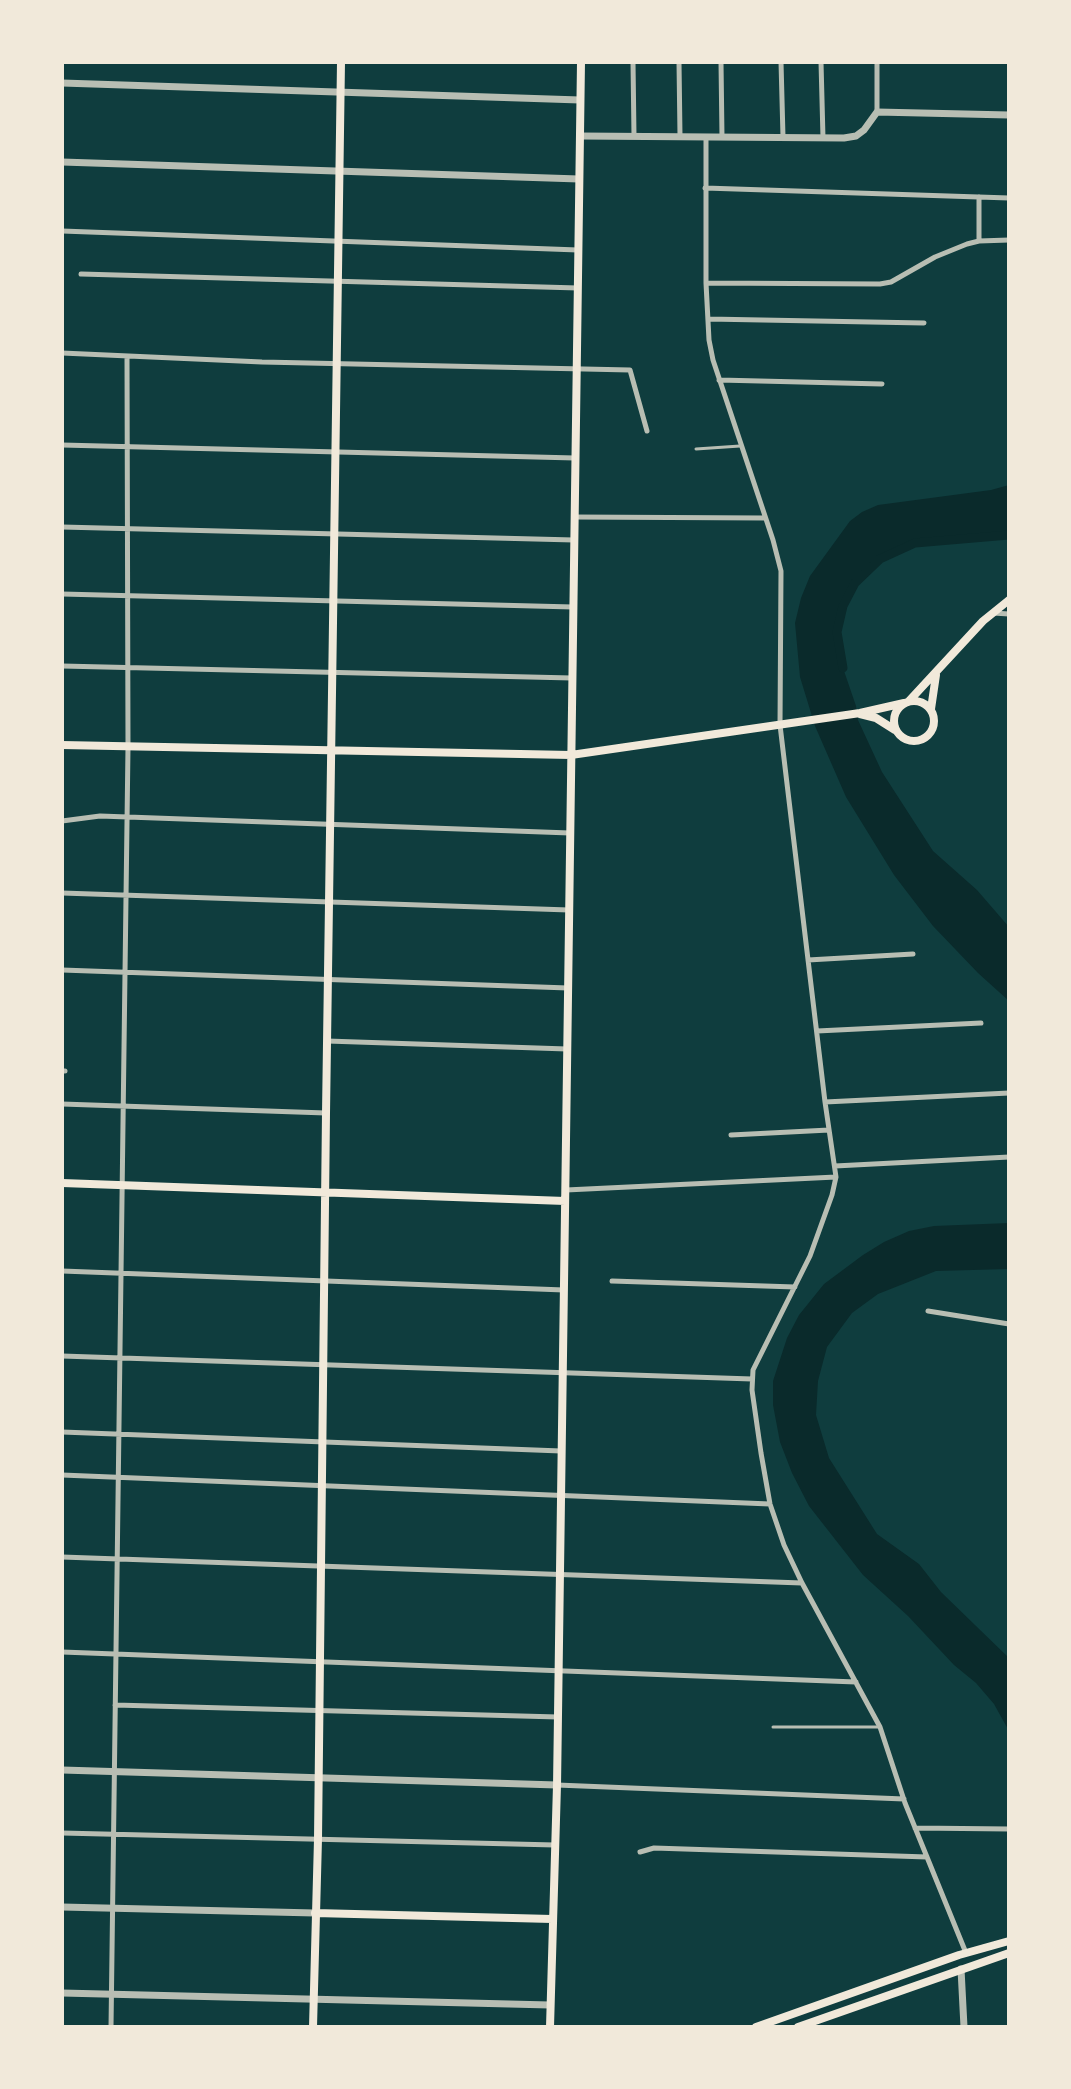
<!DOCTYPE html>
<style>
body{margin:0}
#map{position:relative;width:1071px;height:2089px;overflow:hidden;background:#0f3d3e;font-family:"PT Sans Narrow",sans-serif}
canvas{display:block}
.frame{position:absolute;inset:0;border:64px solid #f1e9da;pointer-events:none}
</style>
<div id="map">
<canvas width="1071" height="2089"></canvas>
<div class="frame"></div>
</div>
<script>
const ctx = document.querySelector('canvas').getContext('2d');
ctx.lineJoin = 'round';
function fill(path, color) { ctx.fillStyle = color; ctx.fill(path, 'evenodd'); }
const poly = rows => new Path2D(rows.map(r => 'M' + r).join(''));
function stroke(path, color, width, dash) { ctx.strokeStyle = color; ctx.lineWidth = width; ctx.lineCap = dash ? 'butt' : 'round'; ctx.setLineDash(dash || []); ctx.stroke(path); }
fill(poly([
 [1009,485,1009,535,915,543,880,559,855,583,843,606,837,632,842,665,856,706,858,720,882,772,933,851,977,890,1009,927,1009,1001,978,973,933,926,894,875,846,797,815,726,800,677,795,623,801,598,810,576,850,521,862,512,878,505,991,490],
 [1009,1223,1009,1269,936,1271,878,1294,852,1313,827,1347,818,1381,816,1415,829,1458,877,1534,919,1564,941,1592,1009,1658,1009,1731,994,1704,976,1683,954,1665,908,1616,863,1575,809,1506,792,1473,780,1442,773,1405,773,1381,787,1338,799,1315,824,1284,863,1255,884,1242,909,1231,934,1226]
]), '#0a2a2b');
stroke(poly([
 [843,668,837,632,843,606,855,583,880,559,915,543,1009,535]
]), '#0a2a2b', 9);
stroke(poly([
 [696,449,740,446],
 [773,1727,880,1727]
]), '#b8beb3', 3);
stroke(poly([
 [633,62,634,136],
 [679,62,680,136],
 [721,62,722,137],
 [781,62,783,137],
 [821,62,823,138],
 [877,62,877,112],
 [706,137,706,283,709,340,713,360,773,540,781,571,780,725,825,1102,836,1177,832,1195,810,1256,753,1370,752,1390,761,1453,770,1504,784,1545,802,1583,880,1727,905,1803,966,1953],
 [705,188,1009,198],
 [62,231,578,250],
 [979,241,979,197],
 [81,274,578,288],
 [706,283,880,284,891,282,935,257,967,244,979,241,1009,240],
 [708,319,924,323],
 [62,353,262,362,630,370,647,431],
 [719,380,882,384],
 [62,445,575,458],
 [574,517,765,518],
 [62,527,574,540],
 [62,594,573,607],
 [993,613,1009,614],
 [62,666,572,678],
 [62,821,100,816,570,833],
 [62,893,569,910],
 [808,960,913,954],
 [62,970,568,988],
 [817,1031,981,1023],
 [327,1041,567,1049],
 [62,1071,65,1071],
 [825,1102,1009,1093],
 [62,1104,326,1113],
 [731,1135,829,1130],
 [835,1166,1009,1157],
 [566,1190,836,1177],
 [62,1271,564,1290],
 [612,1281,795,1287],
 [928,1311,1009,1324],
 [62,1356,752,1379],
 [62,1432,561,1451],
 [62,1475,770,1504],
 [62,1557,802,1583],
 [62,1652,856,1682],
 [115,1705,558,1717],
 [557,1785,904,1799],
 [915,1828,1009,1829],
 [62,1833,555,1845],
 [640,1852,654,1848,927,1857],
 [111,2027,128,747,127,357]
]), '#b8beb3', 5);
stroke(poly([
 [62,83,580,100],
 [580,136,844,138,856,136,864,130,877,112,1009,115],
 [62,162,579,179],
 [62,1770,557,1785],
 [62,1907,315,1913],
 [961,1969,964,2027],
 [62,1993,550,2005]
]), '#b8beb3', 7);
stroke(poly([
 '894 721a20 20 0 1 1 40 0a20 20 0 1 1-40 0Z',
 [909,701,983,621,1009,600],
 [931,709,936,675],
 [860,714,876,718,895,730],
 [62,745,571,755,860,713,904,703],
 [62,1183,565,1201],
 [315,1913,552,1919],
 [313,2027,318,1839,326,1113,341,62],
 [550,2027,557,1785,581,62]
]), '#f1e9da', 8);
stroke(poly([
 [756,2027,959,1955,1009,1941],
 [798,2027,1009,1953]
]), '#f1e9da', 8);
</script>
